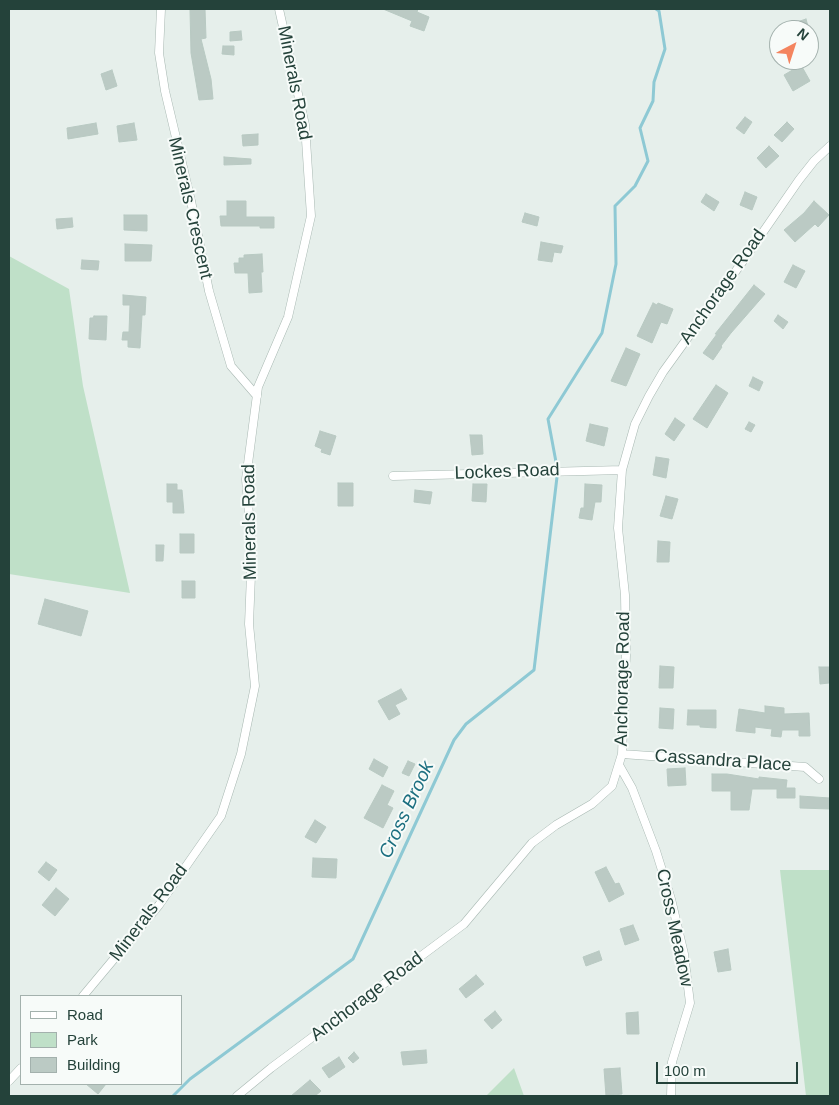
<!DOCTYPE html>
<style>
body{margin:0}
#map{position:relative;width:839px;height:1105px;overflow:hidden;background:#e6efeb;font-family:Helvetica,sans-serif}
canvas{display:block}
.frame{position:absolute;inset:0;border:10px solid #24423a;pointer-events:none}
.legend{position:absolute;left:20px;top:995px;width:162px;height:90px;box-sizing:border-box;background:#f7fbf9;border:1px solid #a3b1ad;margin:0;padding:6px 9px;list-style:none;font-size:15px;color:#24423a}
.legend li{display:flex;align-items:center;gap:10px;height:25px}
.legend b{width:25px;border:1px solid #a3b1ad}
.north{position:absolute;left:769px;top:20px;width:50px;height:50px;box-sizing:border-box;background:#f7fbf9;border:1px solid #a3b1ad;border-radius:50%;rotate:40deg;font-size:14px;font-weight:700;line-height:20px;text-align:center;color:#24423a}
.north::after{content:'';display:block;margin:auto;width:18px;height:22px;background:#f4845f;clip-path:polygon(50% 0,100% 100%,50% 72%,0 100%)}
.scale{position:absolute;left:656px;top:1062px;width:142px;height:22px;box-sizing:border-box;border:2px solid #24423a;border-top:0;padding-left:6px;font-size:15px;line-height:18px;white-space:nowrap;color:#24423a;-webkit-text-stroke:4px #f7fbf9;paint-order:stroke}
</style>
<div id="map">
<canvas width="839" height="1105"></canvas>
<div class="frame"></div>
<ul class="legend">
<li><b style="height:6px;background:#fff"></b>Road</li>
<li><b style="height:14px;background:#bfe0c8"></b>Park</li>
<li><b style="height:14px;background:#bbcac4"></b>Building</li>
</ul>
<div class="north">N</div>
<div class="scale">100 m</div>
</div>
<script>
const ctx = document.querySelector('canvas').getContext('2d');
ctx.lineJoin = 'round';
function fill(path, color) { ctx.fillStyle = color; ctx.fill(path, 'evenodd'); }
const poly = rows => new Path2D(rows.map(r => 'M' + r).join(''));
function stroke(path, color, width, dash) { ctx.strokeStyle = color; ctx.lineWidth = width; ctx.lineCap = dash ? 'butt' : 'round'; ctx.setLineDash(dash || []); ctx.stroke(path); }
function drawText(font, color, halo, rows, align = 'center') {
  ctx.font = font + ' Helvetica,sans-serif'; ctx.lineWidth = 4; ctx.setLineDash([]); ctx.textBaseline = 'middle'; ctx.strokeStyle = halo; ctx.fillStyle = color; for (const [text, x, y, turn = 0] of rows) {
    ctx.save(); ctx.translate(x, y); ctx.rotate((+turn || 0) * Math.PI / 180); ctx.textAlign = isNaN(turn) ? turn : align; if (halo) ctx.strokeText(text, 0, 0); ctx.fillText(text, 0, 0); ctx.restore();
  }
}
fill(poly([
 [9,256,69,289,83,386,130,593,9,574],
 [780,870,830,870,830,1096,806,1096],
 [514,1068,524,1096,486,1096]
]), '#bfe0c8');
stroke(poly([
 [556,462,548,419,602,333,616,264,615,206,635,186,648,161,640,128,653,101,654,82,665,49,659,11,656,9],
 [173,1096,190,1079,353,959,454,740,466,724,534,670,557,477]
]), '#8ec9d4', 3);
const building = poly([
 [190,9,205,9,206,38,201,39,211,79,213,99,199,100,191,53,190,9],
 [383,9,418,9,417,12,429,17,424,31,410,26,412,21,383,9],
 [806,19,809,30,800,30,797,22,806,19],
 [241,31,242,40,230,41,230,32,241,31],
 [223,46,234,46,234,55,222,54,223,46],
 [801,65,810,81,793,91,784,75,801,65],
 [112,70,117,86,106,90,101,74,112,70],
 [745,117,752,122,744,134,736,128,745,117],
 [787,122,794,129,782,142,774,135,787,122],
 [96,123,98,134,68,139,67,128,96,123],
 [134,123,137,140,119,142,117,126,134,123],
 [258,134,258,145,243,146,242,135,258,134],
 [769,146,779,156,766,168,757,158,769,146],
 [224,157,251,159,251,164,224,165,224,157],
 [745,192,757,197,752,210,740,205,745,192],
 [706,194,719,202,714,211,701,202,706,194],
 [227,201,246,201,246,217,274,217,274,228,260,228,260,226,221,226,220,216,227,216,227,201],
 [814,201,829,215,818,227,815,224,795,242,784,230,804,213,814,201],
 [525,213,539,217,537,226,522,222,525,213],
 [124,215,147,215,147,231,124,230,124,215],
 [72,218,73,227,57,229,56,219,72,218],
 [541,242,563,246,561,253,554,252,552,262,538,260,541,242],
 [125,244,152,245,151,261,125,261,125,244],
 [262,254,263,272,261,272,262,292,249,293,248,273,235,273,234,263,239,263,239,258,244,258,244,255,262,254],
 [82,260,99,261,98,270,81,269,82,260],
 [793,265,805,271,796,288,784,282,793,265],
 [754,285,765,294,731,333,721,346,722,347,713,360,703,353,717,334,715,334,754,285],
 [123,295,146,297,145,315,142,315,140,348,128,347,128,340,122,340,123,332,129,332,130,305,123,305,123,295],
 [653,303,657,305,658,303,673,309,667,324,661,322,652,343,637,336,653,303],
 [778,315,788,322,783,329,774,321,778,315],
 [94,316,107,316,106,340,89,339,90,318,93,318,94,316],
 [626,348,640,354,626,386,611,381,626,348],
 [753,377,763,382,759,391,749,386,753,377],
 [716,385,728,393,707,428,693,419,716,385],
 [675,418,685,425,674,441,665,434,675,418],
 [749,422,755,425,751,432,745,429,749,422],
 [590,424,608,428,604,446,586,441,590,424],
 [320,431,336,436,330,455,321,452,322,449,315,446,320,431],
 [470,435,482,435,483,454,472,455,470,435],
 [656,457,669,459,666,478,653,475,656,457],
 [338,483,353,483,353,506,338,506,338,483],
 [167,484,177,484,177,490,182,490,184,513,173,513,173,502,167,502,167,484],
 [473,484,487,484,486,502,472,501,473,484],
 [585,484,602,485,601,502,595,502,592,520,579,518,581,508,584,508,585,484],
 [415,490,432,492,430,504,414,502,415,490],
 [666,496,678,499,672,519,660,516,666,496],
 [180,534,194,534,194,553,180,553,180,534],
 [658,541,670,542,669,562,657,562,658,541],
 [156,545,164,545,163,561,156,561,156,545],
 [182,581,195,581,195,598,182,598,182,581],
 [45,599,88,611,81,636,38,624,45,599],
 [660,666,674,667,673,688,659,688,660,666],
 [819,667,829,667,829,683,820,684,819,667],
 [401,689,407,699,395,705,400,714,389,720,378,701,401,689],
 [765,706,784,708,784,714,809,713,810,736,799,736,799,730,782,730,781,737,771,736,772,729,755,727,755,733,736,731,739,709,765,713,765,706],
 [660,708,674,709,673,729,659,728,660,708],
 [688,710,716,710,716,728,700,727,700,725,687,725,688,710],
 [374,759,388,767,383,777,369,769,374,759],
 [408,761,415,764,409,776,402,773,408,761],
 [685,768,686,785,668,786,667,769,685,768],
 [712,774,727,774,759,779,759,777,787,780,786,788,795,788,795,798,777,798,777,789,752,789,749,810,731,810,731,791,712,791,712,774],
 [382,785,394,791,387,805,393,808,383,828,364,818,382,785],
 [800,796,830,798,830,809,800,808,800,796],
 [315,820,326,827,316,843,305,837,315,820],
 [313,858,337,859,336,878,312,877,313,858],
 [46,862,57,870,49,881,38,872,46,862],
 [606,867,615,884,619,883,624,894,609,902,595,872,606,867],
 [56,888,69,899,55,916,42,905,56,888],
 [633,925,639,940,625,945,620,929,633,925],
 [728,949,731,970,718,972,714,952,728,949],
 [599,951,602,960,586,966,583,957,599,951],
 [476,975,484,984,466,998,459,989,476,975],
 [495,1011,502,1020,492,1029,484,1020,495,1011],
 [638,1012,639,1034,627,1034,626,1013,638,1012],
 [426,1050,427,1063,403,1065,401,1052,426,1050],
 [354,1052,359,1058,353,1063,348,1058,354,1052],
 [339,1057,345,1067,329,1078,322,1068,339,1057],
 [620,1068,622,1094,606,1096,604,1069,620,1068],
 [310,1080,321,1091,315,1096,291,1096,310,1080],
 [86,1084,106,1084,98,1094,86,1084]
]);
fill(building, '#bbcac4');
stroke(building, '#b8c9c2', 1);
const street = poly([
 [161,9,159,53,165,91,191,201,209,291,231,366,257,396],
 [393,476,622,470],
 [622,754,805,767,819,779],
 [619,765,632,788,656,851,671,899,684,954,690,1003,672,1062,671,1096],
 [83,996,159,905,221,816,241,754,255,686,249,624,252,550,246,479,258,387,288,317,311,216,305,125,279,9],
 [9,1081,21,1068],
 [237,1096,271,1068,464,924,532,843,556,825,592,804,612,786,622,754,626,655,625,595,618,528,622,470,635,424,649,396,663,372,743,261,799,180,814,161,830,146]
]);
stroke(street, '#a8b8b2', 9);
stroke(street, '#fff', 8);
drawText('18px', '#24423a', '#f7fbf9', [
 ["Minerals Road",294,83,79],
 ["Minerals Crescent",190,208,77],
 ["Anchorage Road",723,287,-55],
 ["Lockes Road",507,472,-2],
 ["Minerals Road",250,522,-91],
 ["Anchorage Road",623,679,-89],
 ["Cassandra Place",723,761,4],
 ["Minerals Road",149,913,-53],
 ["Cross Meadow",674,928,78],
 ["Anchorage Road",367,997,-37]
]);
drawText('italic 19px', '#1c6f80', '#f7fbf9', [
 ["Cross Brook",407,810,-65]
]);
</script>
